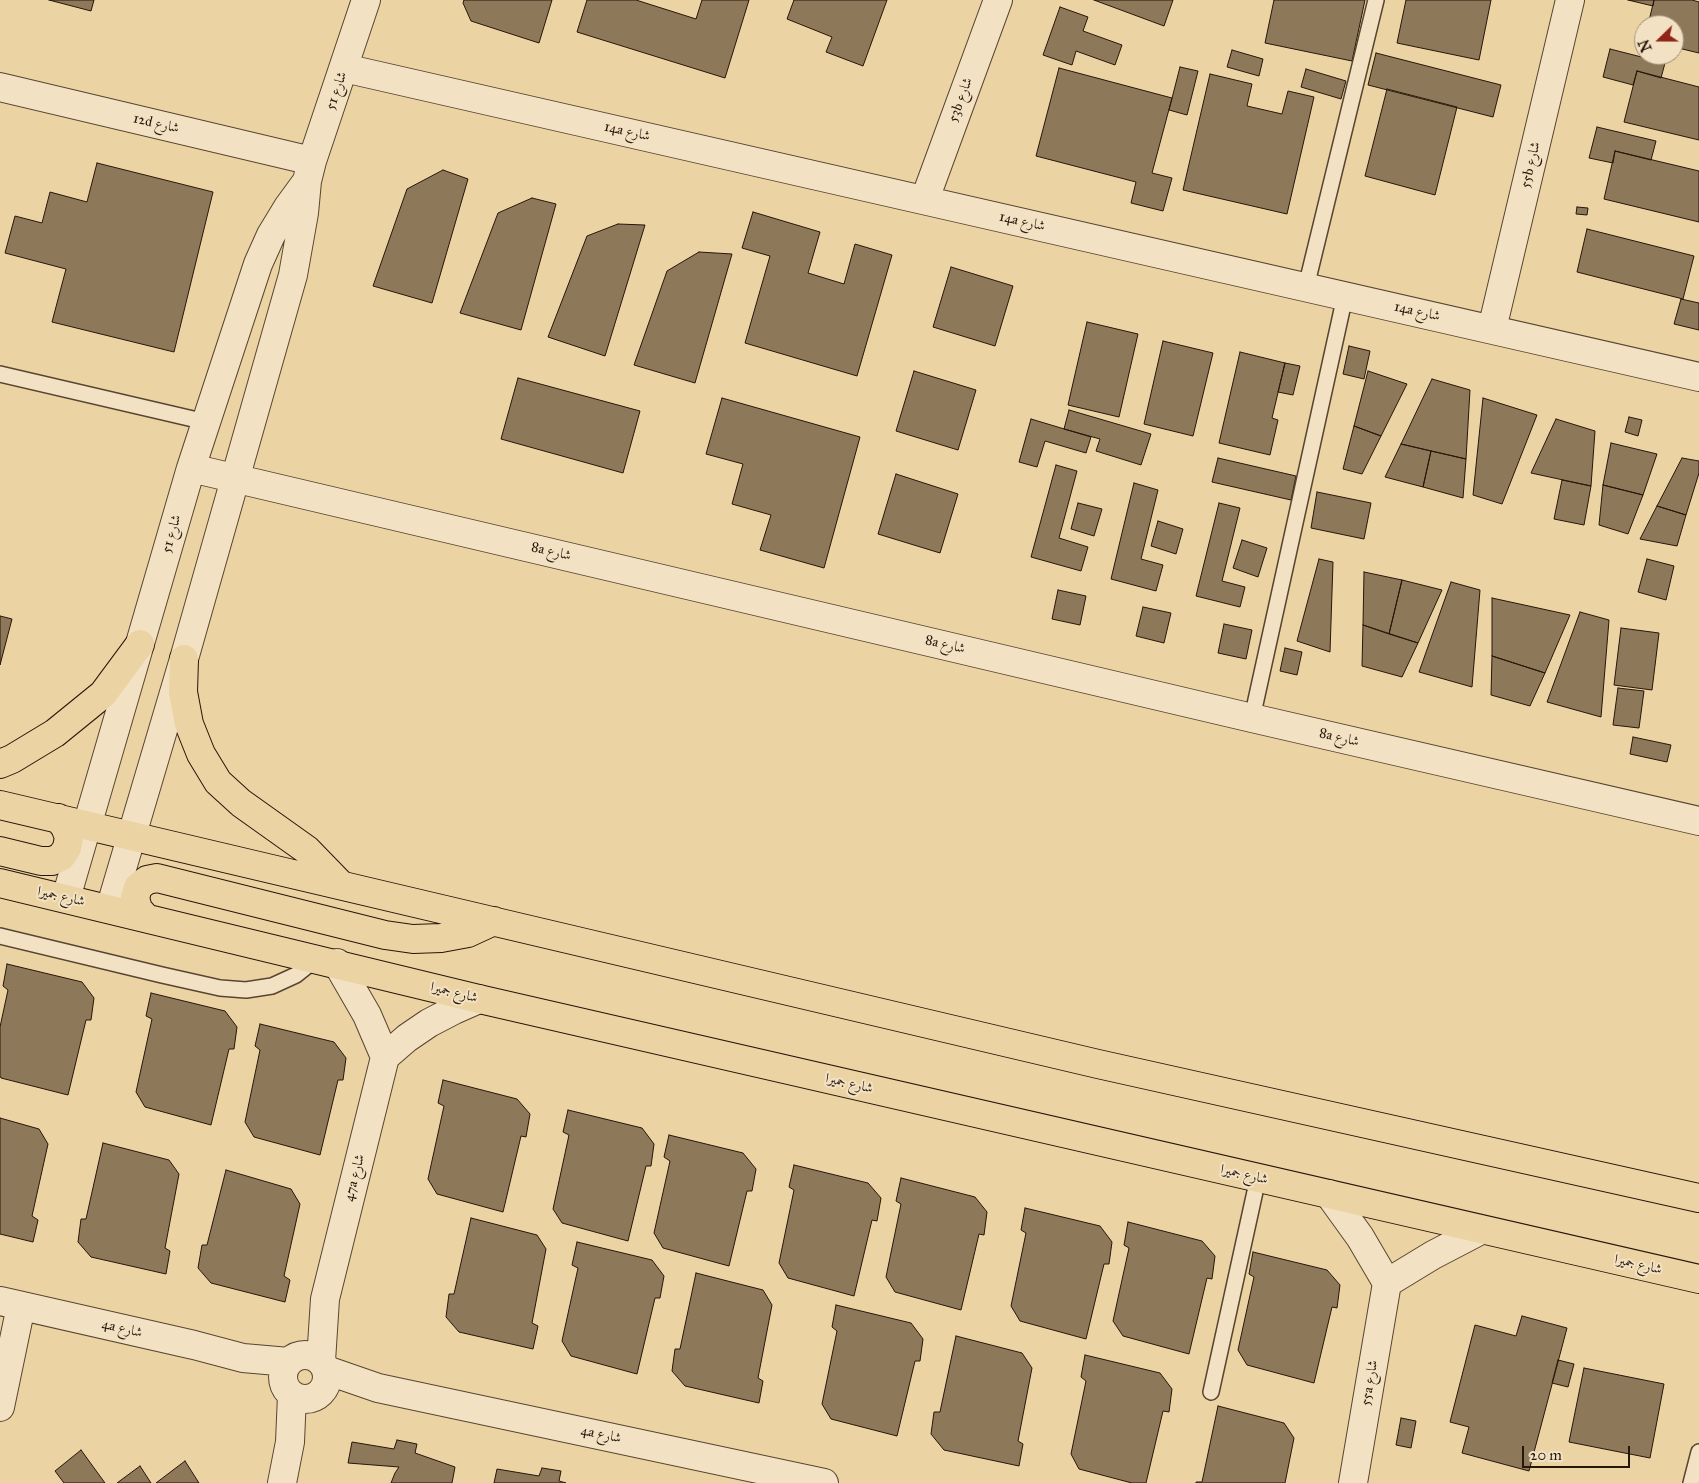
<!DOCTYPE html>
<meta charset="utf-8">
<style>
body{margin:0}
#map{position:relative;width:1699px;height:1483px;overflow:hidden;background:#ebd3a3;font-family:"IM FELL Great Primer",serif}
canvas{display:block}
.north{position:absolute;left:1634px;top:15px;width:50px;height:50px;box-sizing:border-box;background:#f2e2c3;border:1px solid #a19079;border-radius:50%;rotate:248deg;font-size:14px;font-weight:700;line-height:20px;text-align:center;color:#27160a}
.north::after{content:'';display:block;margin:auto;width:18px;height:22px;background:#8f2418;clip-path:polygon(50% 0,100% 100%,50% 72%,0 100%)}
.scale{position:absolute;left:1522px;top:1446px;width:108px;height:22px;box-sizing:border-box;border:2px solid #27160a;border-top:0;padding-left:6px;font-size:15px;line-height:18px;white-space:nowrap;color:#27160a;-webkit-text-stroke:4px #f2e2c3;paint-order:stroke}
</style>
<div id="map">
<canvas width="1699" height="1483"></canvas>
<div class="north">N</div>
<div class="scale">20 m</div>
</div>
<script>
const ctx = document.querySelector('canvas').getContext('2d');
ctx.lineJoin = 'round';
function fill(path, color) { ctx.fillStyle = color; ctx.fill(path, 'evenodd'); }
const poly = rows => new Path2D(rows.map(r => 'M' + r).join(''));
function stroke(path, color, width, dash) { ctx.strokeStyle = color; ctx.lineWidth = width; ctx.lineCap = dash ? 'butt' : 'round'; ctx.setLineDash(dash || []); ctx.stroke(path); }
function drawText(font, color, halo, rows, align = 'center') {
  ctx.font = font + ' "IM FELL Great Primer",Amiri,serif'; ctx.lineWidth = 4; ctx.setLineDash([]); ctx.textBaseline = 'middle'; ctx.strokeStyle = halo; ctx.fillStyle = color; for (const [text, x, y, turn = 0] of rows) {
    ctx.save(); ctx.translate(x, y); ctx.rotate((+turn || 0) * Math.PI / 180); ctx.textAlign = isNaN(turn) ? turn : align; if (halo) ctx.strokeText(text, 0, 0); ctx.fillText(text, 0, 0); ctx.restore();
  }
}
const building = poly([
 [49,0,94,0,91,11,49,0],
 [464,0,552,0,539,43,471,21,463,3,464,0],
 [587,0,636,0,696,19,702,0,749,0,725,78,577,32,587,0],
 [794,0,887,0,863,66,826,52,832,37,787,19,794,0],
 [1094,0,1173,0,1164,26,1094,0],
 [1274,0,1365,0,1352,61,1265,43,1274,0],
 [1406,0,1491,0,1479,60,1397,43,1406,0],
 [1628,0,1654,0,1653,6,1628,0],
 [1654,0,1692,0,1699,2,1699,53,1674,47,1674,25,1648,25,1654,0],
 [1060,7,1088,17,1083,31,1122,45,1115,65,1076,51,1072,65,1043,55,1060,7],
 [1610,49,1665,63,1661,78,1637,71,1633,85,1603,77,1610,49],
 [1232,50,1263,59,1259,76,1227,67,1232,50],
 [1376,53,1501,85,1493,117,1368,85,1376,53],
 [1180,67,1198,71,1187,115,1169,110,1180,67],
 [1059,68,1172,98,1152,173,1172,178,1163,211,1131,203,1136,182,1036,156,1059,68],
 [1306,69,1346,81,1341,99,1301,87,1306,69],
 [1637,71,1699,87,1699,140,1624,122,1637,71],
 [1210,74,1252,84,1247,106,1282,114,1288,91,1314,97,1287,214,1183,190,1210,74],
 [1387,89,1457,107,1435,195,1365,176,1387,89],
 [1597,127,1656,141,1651,160,1615,151,1613,163,1589,158,1597,127],
 [1615,151,1699,171,1699,222,1604,199,1615,151],
 [97,163,213,192,174,352,52,322,66,269,5,253,15,216,42,223,50,192,87,202,97,163],
 [443,170,468,179,432,303,373,286,407,189,443,170],
 [532,198,556,204,521,330,460,313,498,213,532,198],
 [1577,207,1588,208,1587,215,1576,214,1577,207],
 [753,212,820,232,808,273,844,284,855,244,892,255,857,376,745,343,770,256,742,248,753,212],
 [618,224,645,225,605,356,548,337,587,236,618,224],
 [1587,229,1694,256,1683,299,1577,272,1587,229],
 [699,252,732,254,695,383,634,365,667,271,699,252],
 [951,267,1013,286,995,346,933,327,951,267],
 [1681,299,1699,303,1699,330,1674,324,1681,299],
 [1087,322,1138,334,1119,417,1068,405,1087,322],
 [1163,341,1213,353,1193,436,1144,424,1163,341],
 [1349,346,1370,351,1364,379,1343,374,1349,346],
 [1240,352,1285,363,1272,418,1278,420,1270,455,1219,443,1240,352],
 [1285,363,1300,366,1293,395,1278,392,1285,363],
 [914,371,976,390,958,450,896,431,914,371],
 [1368,371,1407,384,1381,436,1354,426,1368,371],
 [518,378,640,411,623,473,501,439,518,378],
 [1432,379,1470,390,1466,459,1401,444,1432,379],
 [722,398,860,437,824,568,760,550,771,515,732,504,743,464,706,454,722,398],
 [1483,398,1537,415,1502,504,1473,495,1483,398],
 [1069,410,1151,434,1141,465,1096,451,1100,439,1064,429,1069,410],
 [1629,417,1642,420,1638,436,1625,432,1629,417],
 [1031,419,1091,437,1086,453,1045,441,1037,467,1019,462,1031,419],
 [1556,419,1595,431,1591,486,1531,473,1556,419],
 [1354,426,1381,436,1362,474,1343,469,1354,426],
 [1611,443,1657,454,1643,495,1603,485,1611,443],
 [1401,444,1431,451,1423,487,1385,477,1401,444],
 [1431,451,1466,459,1463,498,1423,487,1431,451],
 [1218,458,1296,476,1291,500,1212,482,1218,458],
 [1682,458,1699,461,1699,473,1686,515,1657,506,1682,458],
 [1056,465,1077,471,1059,538,1088,547,1081,571,1031,557,1056,465],
 [896,474,958,494,940,553,878,534,896,474],
 [1562,480,1591,486,1584,525,1554,519,1562,480],
 [1134,483,1158,490,1141,559,1163,565,1156,591,1111,579,1134,483],
 [1603,485,1643,495,1628,534,1599,525,1603,485],
 [1317,492,1371,503,1364,539,1311,528,1317,492],
 [1078,503,1102,509,1094,536,1071,529,1078,503],
 [1219,503,1240,508,1222,581,1245,587,1240,607,1196,596,1219,503],
 [1657,506,1686,515,1677,546,1640,539,1657,506],
 [1158,521,1183,529,1176,554,1151,546,1158,521],
 [1242,540,1267,548,1258,577,1233,568,1242,540],
 [1319,559,1333,562,1330,652,1297,641,1319,559],
 [1647,559,1674,566,1666,600,1638,592,1647,559],
 [1364,572,1402,580,1389,634,1363,625,1364,572],
 [1402,580,1442,590,1418,643,1389,634,1402,580],
 [1451,582,1480,590,1472,687,1419,672,1451,582],
 [1058,590,1086,596,1080,625,1052,619,1058,590],
 [1492,598,1570,615,1545,673,1492,656,1492,598],
 [1143,607,1171,613,1164,643,1136,636,1143,607],
 [1580,612,1609,620,1601,717,1547,702,1580,612],
 [0,616,12,619,0,665,0,616],
 [1224,624,1252,630,1246,659,1218,653,1224,624],
 [1363,625,1418,643,1402,677,1362,666,1363,625],
 [1621,628,1659,633,1652,690,1614,685,1621,628],
 [1285,648,1302,652,1297,675,1280,671,1285,648],
 [1492,656,1545,673,1530,706,1491,695,1492,656],
 [1618,688,1644,691,1639,728,1613,725,1618,688],
 [1633,737,1671,745,1667,762,1630,754,1633,737],
 [7,964,82,982,94,998,91,1020,86,1020,68,1095,1,1078,0,1076,0,1027,8,990,3,986,7,964],
 [151,993,225,1011,237,1027,234,1049,229,1049,211,1125,145,1107,136,1092,152,1019,146,1016,151,993],
 [260,1024,334,1042,346,1058,343,1080,338,1080,320,1155,254,1137,245,1122,260,1050,255,1046,260,1024],
 [443,1080,517,1099,530,1114,526,1137,521,1136,503,1212,437,1194,428,1179,444,1106,438,1103,443,1080],
 [568,1110,642,1128,654,1144,651,1166,646,1166,628,1241,562,1223,553,1209,569,1135,563,1132,568,1110],
 [0,1118,39,1129,48,1144,32,1216,38,1220,33,1242,0,1234,0,1118],
 [669,1135,743,1153,756,1169,752,1191,747,1191,729,1266,663,1248,654,1233,670,1161,664,1157,669,1135],
 [103,1143,169,1160,179,1174,165,1248,170,1251,166,1274,91,1257,78,1242,81,1219,86,1219,103,1143],
 [794,1165,868,1183,881,1198,877,1221,872,1220,854,1296,788,1278,779,1263,794,1190,789,1187,794,1165],
 [226,1170,291,1189,300,1204,284,1276,290,1280,285,1302,211,1283,198,1268,202,1245,207,1245,226,1170],
 [901,1178,975,1197,987,1212,984,1235,979,1234,961,1310,895,1292,886,1277,901,1204,896,1201,901,1178],
 [1025,1208,1100,1226,1112,1242,1109,1264,1104,1264,1086,1339,1020,1321,1011,1306,1026,1233,1021,1230,1025,1208],
 [471,1218,537,1235,546,1249,532,1323,538,1326,533,1349,459,1332,446,1317,449,1294,454,1294,471,1218],
 [1128,1222,1202,1241,1215,1256,1212,1279,1207,1278,1189,1354,1123,1336,1113,1321,1129,1248,1124,1245,1128,1222],
 [577,1242,652,1260,664,1276,660,1298,655,1298,637,1374,571,1356,562,1341,578,1268,572,1265,577,1242],
 [1253,1252,1327,1270,1340,1285,1337,1308,1332,1307,1314,1383,1247,1365,1238,1350,1254,1277,1249,1274,1253,1252],
 [696,1273,763,1290,772,1305,758,1378,763,1381,759,1403,685,1386,672,1371,675,1349,680,1349,696,1273],
 [836,1305,911,1323,923,1339,920,1361,915,1361,897,1436,831,1419,822,1404,837,1331,832,1327,836,1305],
 [1522,1316,1567,1328,1529,1471,1462,1453,1469,1427,1450,1422,1475,1325,1516,1336,1522,1316],
 [956,1336,1022,1353,1032,1368,1018,1441,1023,1444,1019,1466,944,1450,931,1434,934,1412,940,1412,956,1336],
 [1085,1355,1160,1373,1172,1389,1169,1412,1163,1411,1146,1483,1132,1483,1079,1469,1071,1454,1086,1381,1081,1377,1085,1355],
 [1558,1360,1574,1364,1568,1387,1552,1383,1558,1360],
 [1584,1368,1664,1384,1650,1458,1569,1442,1584,1368],
 [1218,1406,1284,1423,1294,1438,1285,1483,1196,1483,1196,1482,1202,1482,1218,1406],
 [1401,1418,1416,1421,1411,1448,1396,1445,1401,1418],
 [397,1440,417,1444,415,1453,455,1467,452,1483,391,1483,395,1473,399,1467,348,1463,352,1442,394,1449,397,1440],
 [81,1450,105,1483,64,1483,55,1471,81,1450],
 [185,1461,199,1483,156,1483,185,1461],
 [140,1466,151,1483,117,1483,140,1466],
 [542,1468,561,1471,559,1481,566,1483,494,1483,497,1469,539,1476,542,1468]
]);
fill(building, '#8d785a');
stroke(building, '#27160a', 1);
const service = poly([
 [1306,287,1376,0],
 [0,374,206,422],
 [1252,718,1345,296],
 [0,936,162,975,220,988,246,990,272,986,296,975,316,959],
 [1211,1392,1258,1178],
 [1691,1483,1699,1452]
]);
const minor = poly([
 [344,68,1699,377],
 [0,87,312,161],
 [925,199,998,0],
 [1492,329,1570,0],
 [191,468,1252,718,1699,821],
 [66,898,191,468,258,264,271,235,288,207,307,181],
 [110,909,184,659,293,275,304,213,307,181,312,161,366,0],
 [385,1057,407,1038,429,1023,454,1010,479,999],
 [1329,1194,1360,1237,1387,1283,1353,1483],
 [1387,1283,1433,1255,1481,1230],
 [0,1301,194,1345,243,1358,289,1362],
 '283 1377a22 22 0 1 1 44 0a22 22 0 1 1-44 0Z',
 [321,1361,325,1299,385,1057,367,1015,337,963],
 [326,1370,378,1388,824,1483],
 [0,1407,21,1306],
 [282,1483,290,1442,292,1395]
]);
const primary = poly([
 [184,659,183,692,189,724,201,754,218,782,241,803,307,850,341,885],
 [0,764,12,759,55,733,103,694,140,644],
 [0,805,1098,1064,1699,1198],
 [0,851,41,861,52,861,61,857,67,848,69,837,65,827,58,818],
 [0,883,479,999,1699,1279],
 [146,918,138,909,135,898,138,887,147,880,157,878,385,935,413,939,441,938,468,933,494,921]
]);
stroke(service, '#584530', 18);
stroke(minor, '#584530', 30);
stroke(primary, '#27160a', 30);
stroke(service, '#f2e2c3', 15);
stroke(minor, '#f2e2c3', 28);
stroke(primary, '#ebd3a3', 28);
drawText('14px', '#27160a', '#f2e2c3', [
 ["شارع 51",337,91,-71],
 ["53b شارع",961,100,-70],
 ["12d شارع",156,124,13],
 ["14a شارع",627,132,13],
 ["55b شارع",1531,165,-77],
 ["14a شارع",1022,222,13],
 ["14a شارع",1417,312,13],
 ["شارع 51",172,534,-74],
 ["8a شارع",551,552,13],
 ["8a شارع",945,645,13],
 ["8a شارع",1339,738,13],
 ["شارع جميرا",61,897,13],
 ["شارع جميرا",454,993,14],
 ["شارع جميرا",849,1084,13],
 ["شارع جميرا",1244,1175,13],
 ["47a شارع",355,1178,-76],
 ["شارع جميرا",1638,1265,13],
 ["4a شارع",122,1329,13],
 ["55a شارع",1370,1383,-80],
 ["4a شارع",601,1435,12]
]);
</script>
